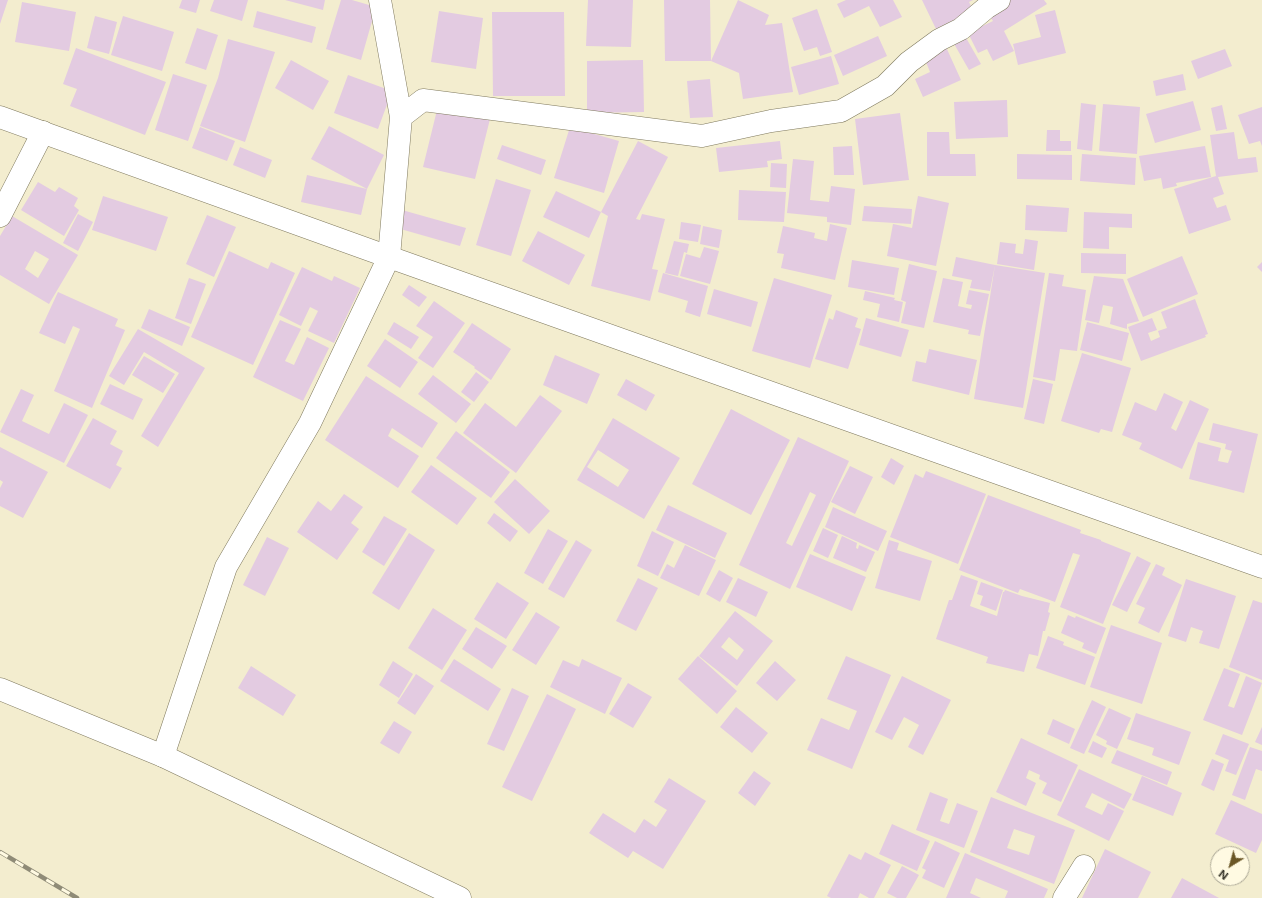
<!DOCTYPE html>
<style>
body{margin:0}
#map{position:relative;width:1262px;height:898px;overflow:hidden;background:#f3edcf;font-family:Inter,sans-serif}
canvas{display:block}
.north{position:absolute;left:1210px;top:846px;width:40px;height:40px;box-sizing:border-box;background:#fffae2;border:1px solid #aeaa98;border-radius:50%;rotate:217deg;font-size:11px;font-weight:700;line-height:16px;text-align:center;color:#353328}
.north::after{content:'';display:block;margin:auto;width:14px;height:18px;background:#6b5726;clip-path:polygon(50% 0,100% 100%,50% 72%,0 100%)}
</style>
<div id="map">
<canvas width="1262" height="898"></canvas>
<div class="north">N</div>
</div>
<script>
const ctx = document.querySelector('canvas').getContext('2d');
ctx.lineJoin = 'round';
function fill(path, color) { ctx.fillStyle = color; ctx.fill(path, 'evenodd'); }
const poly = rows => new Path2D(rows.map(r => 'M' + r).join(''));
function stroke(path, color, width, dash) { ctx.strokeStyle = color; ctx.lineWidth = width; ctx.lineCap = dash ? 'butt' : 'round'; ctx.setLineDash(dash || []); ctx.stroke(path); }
fill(poly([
 [0,0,8,0,0,24],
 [182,0,200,0,196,13,179,8],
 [214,0,248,0,242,21,210,11],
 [285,0,325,0,323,10],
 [341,0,352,0,376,7,361,60,326,49],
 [588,0,633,0,631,47,586,46],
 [664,0,710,0,711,61,738,0,769,15,765,25,782,23,793,92,743,99,739,73,711,61,665,61],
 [846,0,893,0,902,17,880,27,869,6,844,18,837,4],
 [922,0,973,0,969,2,972,8,966,14,936,29],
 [1008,0,1044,0,1047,4,1004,31,1014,51,993,61,987,49,978,53,968,33,993,21,988,13],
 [22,2,76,12,69,51,15,42],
 [817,9,832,52,820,56,817,47,804,51,792,18],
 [1055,10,1066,53,1018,65,1013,44,1041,37,1035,15],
 [257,11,316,27,312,43,253,27],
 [439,11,483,18,476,69,431,62],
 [492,12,564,12,565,96,493,96],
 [95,16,117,22,109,54,87,48],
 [123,16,174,32,162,71,111,55],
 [197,28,218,35,206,70,185,63],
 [878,36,887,56,843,76,834,55],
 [965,36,981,64,969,70,953,42],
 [228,39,275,52,245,142,200,126,218,78],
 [946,47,961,80,923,97,915,79,930,72,924,57],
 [76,48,166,82,145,135,70,106,77,89,63,84],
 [1225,49,1232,66,1198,79,1191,61],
 [831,56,839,84,799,95,791,67],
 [291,60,329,81,313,110,275,88],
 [643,60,644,112,587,113,587,61],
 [173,74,207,85,188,141,155,130],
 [1183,74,1186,90,1156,96,1153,81],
 [348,75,392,91,378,129,334,113],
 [710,79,713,117,690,118,687,81],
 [1007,100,1008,137,956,139,954,102],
 [1193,101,1201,130,1155,143,1146,114],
 [439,102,491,115,475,179,423,167],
 [1081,103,1096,105,1092,151,1077,149],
 [1103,104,1140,107,1137,154,1099,151],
 [1222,105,1227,129,1216,131,1211,108],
 [1262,107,1262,146,1260,141,1249,144,1238,115],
 [900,113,909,180,863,185,855,119],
 [329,126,384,155,367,189,311,159],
 [200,127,235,141,227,161,192,148],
 [570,127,619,141,604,193,554,178],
 [1047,130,1060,130,1060,141,1071,141,1071,151,1046,151],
 [927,132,949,132,950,154,975,154,976,176,927,176],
 [1234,132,1238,159,1256,157,1258,172,1218,177,1224,194,1213,198,1217,208,1226,205,1231,220,1189,234,1174,189,1216,176,1210,135],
 [638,141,668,157,636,219,640,220,642,214,665,219,652,269,658,270,650,301,591,286,608,216,601,212],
 [780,141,782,159,767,161,768,167,719,172,716,148],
 [502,145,546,160,541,175,497,159],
 [852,146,854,175,834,175,833,147],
 [1205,146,1211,177,1176,183,1177,186,1163,189,1161,178,1144,181,1139,156],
 [240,147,272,160,265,178,233,165],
 [1017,154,1072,155,1072,180,1017,179],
 [1082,154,1136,158,1135,185,1080,181],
 [793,159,814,161,810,200,829,202,831,186,855,189,851,225,827,222,827,217,787,213],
 [771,163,787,164,786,188,770,187],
 [307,175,367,189,361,215,301,202],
 [496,179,531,190,511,256,476,245],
 [38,182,55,192,59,187,78,198,74,206,79,210,64,236,21,210],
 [739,190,786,192,784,222,738,220],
 [556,191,601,212,589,238,543,217],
 [103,196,168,217,156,251,92,230],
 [918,196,949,203,936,266,887,256,893,224,912,228],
 [1026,205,1069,208,1067,232,1025,230],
 [864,206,912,209,911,224,862,221],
 [402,210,466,228,460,246,397,228],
 [1084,212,1132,214,1132,228,1109,227,1109,249,1083,248],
 [78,214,93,222,78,251,63,243],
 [207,215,236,227,214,277,186,264],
 [12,216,78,255,49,304,0,275,0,236],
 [35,251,49,259,38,278,25,269],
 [681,222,701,225,698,242,679,239],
 [830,224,847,228,835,280,781,268,784,254,777,253,783,226,815,233,814,238,827,241],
 [703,226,722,230,719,248,700,244],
 [538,231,585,255,569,285,522,261],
 [1025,239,1038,241,1034,270,997,264,1000,242,1016,244,1015,253,1023,254],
 [674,241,689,244,687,253,684,252,678,276,665,273],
 [704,247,719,251,710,284,680,276,686,254,700,258],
 [229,251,268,269,271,262,295,273,253,365,191,337],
 [1081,253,1126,254,1126,274,1081,273],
 [1182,256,1198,294,1143,317,1127,279],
 [956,257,995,265,990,291,970,288,972,280,952,276],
 [852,260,899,268,894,295,848,287],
 [1262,262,1262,272,1257,267],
 [909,264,937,271,924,328,901,323,906,302,901,300],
 [995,265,1045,273,1023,408,974,399],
 [302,267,332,281,334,276,360,288,334,343,308,331,318,311,310,307,301,326,279,315],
 [663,273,708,286,700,317,685,312,688,301,658,292],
 [1049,273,1064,275,1062,286,1086,290,1077,351,1060,349,1055,381,1033,377],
 [1094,276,1123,279,1139,321,1127,324,1127,329,1110,324,1113,307,1103,305,1099,323,1085,320],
 [189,278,206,284,191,324,175,318],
 [774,278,832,295,810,368,752,351],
 [943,278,963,282,958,306,971,309,972,305,966,304,969,290,989,294,980,336,968,334,969,330,933,322],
 [409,285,427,297,419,307,402,295],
 [714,289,758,302,751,327,707,314],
 [865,291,895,298,894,300,903,302,899,322,877,317,880,304,863,300],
 [58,292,118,319,115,326,125,330,92,408,54,391,80,329,73,326,65,344,39,333],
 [1195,299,1208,334,1205,335,1206,337,1141,361,1128,327,1152,318,1157,330,1148,333,1151,341,1160,337,1158,331,1167,328,1161,312],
 [434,301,465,323,433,368,418,358,433,337,416,326],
 [149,309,190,327,182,346,141,328],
 [836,310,858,318,855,327,861,329,848,369,815,359,829,318,833,320],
 [866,318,909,330,901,357,859,345],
 [280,320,301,329,285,361,294,365,307,337,329,348,303,401,253,377],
 [394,322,419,337,411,349,387,334],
 [1087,322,1129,333,1122,361,1080,350],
 [472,323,511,349,491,380,474,368,475,367,453,352],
 [138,329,205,368,158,447,141,436,179,373,144,352,124,385,109,376],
 [385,339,418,362,400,388,367,366],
 [929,349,977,360,969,395,912,381,916,361,926,363],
 [1082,353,1131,368,1112,432,1101,429,1099,433,1061,421],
 [555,355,600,374,587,404,543,385],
 [144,356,175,374,163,393,132,375],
 [476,372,489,382,474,402,461,392],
 [433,375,471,404,456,423,418,394],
 [366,376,438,423,422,448,392,428,388,436,419,456,398,488,325,440],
 [626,379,655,395,646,411,617,395],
 [1033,379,1053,384,1044,424,1024,419],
 [110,384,143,399,133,420,100,404],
 [21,389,34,395,22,421,49,434,64,403,88,415,64,463,0,432],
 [1164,393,1183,402,1171,428,1176,431,1190,400,1209,409,1182,469,1139,449,1142,443,1122,435,1135,402,1156,411],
 [540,395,562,411,516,473,463,433,485,403,516,427],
 [731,409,790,440,751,515,692,484],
 [93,418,117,431,110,444,123,451,116,465,122,468,110,489,66,466],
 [613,418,680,458,644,519,577,480],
 [598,450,629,470,618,487,587,467],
 [1213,423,1258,434,1244,493,1189,479,1198,442,1221,448,1218,461,1228,463,1232,451,1225,449,1226,444,1209,440],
 [456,431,510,472,491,498,436,458],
 [798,437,849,461,790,589,739,565],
 [810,492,816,495,792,546,786,543],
 [0,447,48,472,23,518,0,506,0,488,3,482,0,480],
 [891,458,904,466,894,485,881,477],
 [431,465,477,498,457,525,411,492],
 [850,466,873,477,855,514,831,502],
 [926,471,986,494,958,564,890,537,915,474,923,478],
 [515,479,550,511,529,534,494,502],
 [344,494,363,507,351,523,359,529,337,560,297,532,318,501,331,511],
 [988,495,1081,530,1080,533,1101,540,1101,541,1131,553,1103,624,1060,607,1080,555,1073,553,1055,602,1020,589,1018,593,959,570],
 [668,505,727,533,715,558,656,530],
 [833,507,887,531,878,551,825,527],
 [494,513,518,531,510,542,487,523],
 [384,516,407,529,384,566,362,552],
 [823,528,838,535,828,558,813,551],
 [548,529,568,541,543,584,524,573],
 [652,531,674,542,658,576,637,566],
 [409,533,435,550,399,610,372,593],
 [842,536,857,543,856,548,858,549,859,545,875,552,866,572,833,558],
 [267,537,289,548,265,596,243,585],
 [576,540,592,550,564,598,548,589],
 [889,540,899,543,897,550,932,561,920,601,875,588],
 [685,545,716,560,699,596,660,578,667,564,674,568],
 [810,554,866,577,852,611,796,587],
 [1137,556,1151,563,1127,612,1112,605],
 [1156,564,1165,568,1162,575,1182,585,1159,633,1138,623,1145,608,1136,604],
 [719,570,733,578,720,602,706,594],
 [961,575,978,581,970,606,997,616,1003,592,1004,592,1005,590,1022,596,1050,603,1048,612,1050,613,1045,631,1043,631,1038,656,1029,654,1024,672,986,663,988,657,936,639,949,600,952,600],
 [638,578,658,588,636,631,616,621],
 [738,578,768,592,756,617,726,602],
 [1186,579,1236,596,1219,649,1199,643,1203,631,1191,627,1186,642,1168,636],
 [497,582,529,603,506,639,474,619],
 [981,582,1003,590,996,611,980,605,983,596,977,594],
 [1253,600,1262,603,1262,680,1229,667],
 [433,608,467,630,442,670,408,648],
 [735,611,773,641,737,686,699,656],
 [729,637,744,650,737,660,721,647],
 [536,612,560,627,536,665,512,650],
 [1068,615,1075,618,1076,616,1106,628,1096,654,1082,648,1084,643,1061,633],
 [1111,625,1162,643,1142,704,1090,687],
 [476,627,507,646,492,669,462,649],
 [1048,636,1064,642,1063,645,1095,657,1085,685,1036,668],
 [698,656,737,691,717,714,678,679],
 [846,656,891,675,852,769,807,750,821,718,849,730,857,711,827,699],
 [454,659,501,689,488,711,440,681],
 [582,659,622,678,605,714,550,687,563,660,579,667],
 [393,661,413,674,399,698,379,685],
 [775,661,796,680,777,701,756,683],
 [251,666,296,695,283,716,238,688],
 [1224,668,1240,674,1228,706,1234,708,1246,676,1262,683,1242,735,1203,720],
 [416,674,434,686,415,715,397,703],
 [902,676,951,700,923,755,908,747,919,725,904,717,892,740,875,732],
 [628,683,652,697,633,728,609,714],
 [512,688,529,696,504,751,487,744],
 [547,694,576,709,532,801,502,787],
 [1092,700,1106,707,1084,754,1070,748],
 [736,707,768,733,752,753,720,727],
 [1109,708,1131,718,1117,749,1106,744,1107,741,1096,735],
 [1136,713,1191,732,1179,765,1152,755,1154,748,1127,739],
 [1053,719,1075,729,1069,744,1047,734],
 [394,721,412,732,399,754,380,743],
 [1262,727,1262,745,1255,742],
 [1223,734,1249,744,1236,775,1225,771,1229,760,1215,754],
 [1021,738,1078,765,1061,802,1042,793,1047,783,1039,779,1040,775,1029,770,1026,778,1036,783,1026,806,996,792],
 [1093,741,1107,748,1102,758,1088,752],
 [1250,747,1262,751,1262,771,1256,769,1245,800,1232,795],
 [1117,750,1172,772,1167,785,1111,763],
 [1212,759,1224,764,1214,791,1201,785],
 [1079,769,1132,794,1124,809,1092,793,1085,807,1102,815,1108,803,1124,811,1109,841,1057,815],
 [754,771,771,783,755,806,738,793],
 [1142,776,1182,793,1173,816,1132,800],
 [669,778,706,801,663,869,633,851,628,858,589,833,603,813,635,833,644,819,656,827,667,810,654,802],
 [930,792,948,799,940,821,949,824,957,803,978,811,964,848,916,830],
 [991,797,1075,830,1054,884,970,852],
 [1014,829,1035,836,1029,855,1007,848],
 [1231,800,1262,814,1262,840,1256,853,1215,834],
 [892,824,930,841,917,871,879,854],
 [935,841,960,853,944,888,922,878,926,870,922,868],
 [1105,849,1151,872,1138,898,1082,898],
 [865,852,891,865,874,898,869,898,860,893,858,898,831,898,827,896,849,854,861,860],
 [965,853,1048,889,1044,898,1005,898,1008,891,976,878,970,893,981,898,946,898],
 [902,866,919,875,906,898,897,898,887,893],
 [1182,878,1219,898,1171,898]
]), '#e3cbe1');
const street = poly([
 [401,117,423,100,702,136,771,121,841,111,885,86,909,62,939,40,961,29,986,8,999,0],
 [0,216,43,132],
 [163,756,226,567,310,423,389,257,401,117,380,0],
 [1064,898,1084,866]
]);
const secondary = poly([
 [0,117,389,257,1262,567]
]);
const highway = poly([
 [0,689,163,756,460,898]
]);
stroke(street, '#7f795e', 23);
stroke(secondary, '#7f795e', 23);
stroke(highway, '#7f795e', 23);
stroke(street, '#fff', 22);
stroke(secondary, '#fff', 22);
stroke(highway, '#fff', 22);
const rail = poly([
 [0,852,77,898]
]);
stroke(rail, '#8f8b77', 4.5);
stroke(rail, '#fffae2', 3, [9]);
</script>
